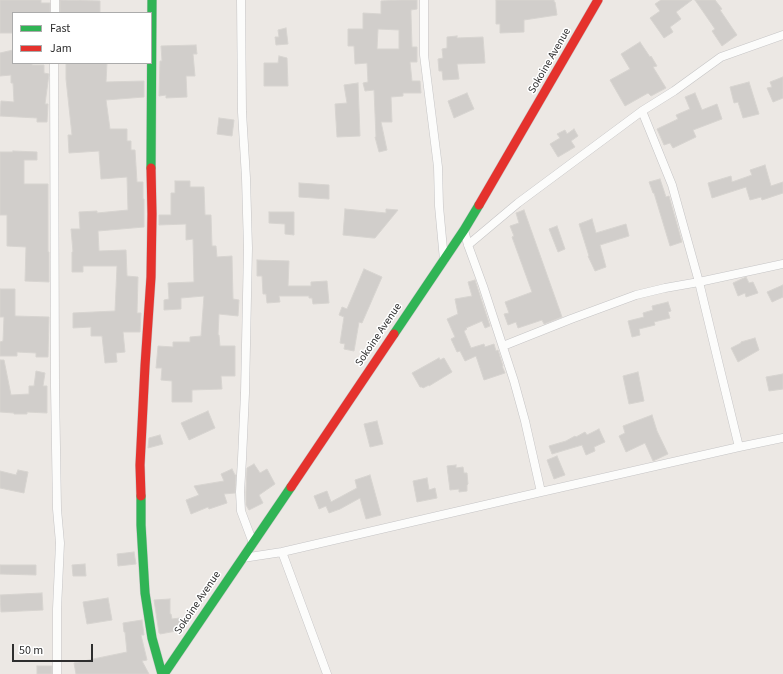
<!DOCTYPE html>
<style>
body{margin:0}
#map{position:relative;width:783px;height:674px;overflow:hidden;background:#ece8e4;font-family:"Source Sans 3",sans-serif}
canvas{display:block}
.legend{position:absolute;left:12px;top:12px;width:140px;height:52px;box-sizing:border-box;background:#fff;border:1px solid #ababab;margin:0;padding:5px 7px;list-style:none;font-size:12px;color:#2e2e2e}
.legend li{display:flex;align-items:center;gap:8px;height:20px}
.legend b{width:20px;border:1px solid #ababab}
.scale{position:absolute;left:12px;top:644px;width:81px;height:18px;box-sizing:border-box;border:2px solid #2e2e2e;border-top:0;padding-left:5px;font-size:12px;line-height:14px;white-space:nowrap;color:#2e2e2e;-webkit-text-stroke:3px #fff;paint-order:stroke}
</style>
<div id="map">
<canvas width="783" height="674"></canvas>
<ul class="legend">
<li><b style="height:5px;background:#30b455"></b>Fast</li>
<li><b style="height:5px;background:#e5322d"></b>Jam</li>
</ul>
<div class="scale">50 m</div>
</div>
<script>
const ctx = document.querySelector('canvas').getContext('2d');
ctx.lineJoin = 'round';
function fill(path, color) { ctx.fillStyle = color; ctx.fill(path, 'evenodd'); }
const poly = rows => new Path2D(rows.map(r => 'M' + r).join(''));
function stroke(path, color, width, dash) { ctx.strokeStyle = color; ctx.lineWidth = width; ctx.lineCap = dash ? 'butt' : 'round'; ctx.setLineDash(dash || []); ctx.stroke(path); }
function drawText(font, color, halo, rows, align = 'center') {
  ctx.font = font + ' "Source Sans 3",sans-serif'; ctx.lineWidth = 3; ctx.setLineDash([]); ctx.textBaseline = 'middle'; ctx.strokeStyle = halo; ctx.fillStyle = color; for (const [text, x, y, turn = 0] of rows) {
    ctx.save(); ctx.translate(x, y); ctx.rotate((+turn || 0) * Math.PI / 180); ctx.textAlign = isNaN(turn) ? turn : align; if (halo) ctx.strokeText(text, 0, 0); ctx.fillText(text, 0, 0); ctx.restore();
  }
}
const building = poly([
 [0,0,41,0,41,3,50,3,50,13,13,13,13,33,0,33,0,0],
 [60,0,100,1,100,13,60,13,60,0],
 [400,0,417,0,417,9,411,10,411,14,412,47,417,47,417,62,410,62,412,81,420,81,421,93,403,93,403,96,391,97,392,122,381,122,387,150,379,152,375,137,376,137,374,90,365,91,363,83,368,82,367,63,355,64,354,46,348,46,348,29,363,29,363,13,381,14,381,1,400,0],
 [378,29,399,30,399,49,377,49,378,29],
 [496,0,554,0,554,2,555,2,557,15,524,20,524,32,500,33,500,24,496,24,496,0],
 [661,0,692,0,676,12,681,19,670,27,673,32,664,38,650,18,660,11,655,4,661,0],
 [695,0,715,0,722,9,720,10,737,35,722,46,712,31,715,29,695,0],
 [286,28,288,44,276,45,275,37,279,37,278,30,286,28],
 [457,36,457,38,483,37,485,63,457,64,459,79,443,80,442,71,439,71,438,59,443,58,442,49,447,48,447,37,457,36],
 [640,42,650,57,651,56,657,66,653,67,666,88,651,96,648,93,625,106,610,80,630,69,621,54,640,42],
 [196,45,197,54,193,54,195,76,186,76,187,97,166,98,166,95,159,96,160,61,162,61,161,46,196,45],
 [13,50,13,63,32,63,32,65,44,65,44,73,49,74,45,104,48,104,47,122,37,122,37,118,0,116,1,101,14,102,13,83,11,83,11,75,0,76,0,53,13,50],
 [279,56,287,58,288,86,264,86,264,63,278,63,279,56],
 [66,63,107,63,106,82,144,81,144,97,106,100,110,129,127,129,127,141,131,141,131,150,135,150,137,182,143,182,143,199,144,199,144,227,98,231,99,251,126,250,127,276,138,277,137,313,141,313,140,332,123,332,125,352,116,353,117,362,105,363,102,336,91,336,91,327,73,328,73,313,115,311,117,266,83,266,83,272,72,272,72,252,73,252,71,229,80,229,79,212,97,211,97,213,128,210,127,177,101,179,99,151,69,153,68,135,72,135,66,79,66,63],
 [783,77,783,98,773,102,767,88,772,87,770,82,783,77],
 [749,82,759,114,743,118,738,102,734,103,730,87,749,82],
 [358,83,360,136,337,137,335,104,347,103,344,85,358,83],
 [467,93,474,109,454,118,448,101,467,93],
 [695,93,702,110,717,104,722,119,693,130,696,137,673,148,670,143,664,145,657,129,678,119,676,115,690,109,685,97,695,93],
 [219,118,234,120,232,136,217,134,219,118],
 [574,129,578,136,571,141,575,147,558,157,550,144,560,138,557,134,565,130,567,134,574,129],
 [13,151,37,152,37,160,24,160,24,184,48,184,48,252,49,252,49,282,25,281,26,247,7,246,7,215,0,215,0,152,13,152,13,151],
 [765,165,771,186,783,182,783,193,762,200,761,197,750,200,746,187,712,198,708,183,731,176,732,182,752,175,750,170,765,165],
 [660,179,666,197,669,196,682,242,670,246,654,193,653,193,649,182,660,179],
 [175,181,190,181,190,187,204,187,205,215,211,215,212,246,216,246,217,257,232,256,233,299,239,300,238,316,219,314,218,335,219,335,220,346,235,346,235,376,221,376,222,389,192,390,192,402,172,402,172,381,161,380,162,368,156,368,158,346,173,347,173,342,190,342,190,337,201,336,204,296,181,298,181,309,164,310,164,300,169,299,168,283,194,282,193,239,186,240,186,224,159,225,159,215,171,215,171,193,175,193,175,181],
 [299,183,329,185,329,199,299,197,299,183],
 [345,209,386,213,386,209,398,210,375,238,373,238,343,235,345,209],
 [524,210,562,317,544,324,542,320,518,328,516,322,508,325,504,314,509,313,505,302,532,292,512,237,514,236,510,226,519,223,516,213,524,210],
 [269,212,294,212,294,235,285,234,285,224,269,223,269,212],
 [592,219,596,233,626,224,629,236,600,245,606,267,595,271,588,256,589,256,579,224,592,219],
 [557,226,565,249,558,252,549,229,557,226],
 [257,260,289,261,288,286,311,286,311,282,327,281,329,303,313,304,312,298,309,298,309,296,279,296,280,302,267,303,266,294,263,294,262,276,257,276,257,260],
 [364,269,382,277,362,323,359,322,354,351,344,349,345,344,340,343,344,317,339,315,342,307,347,309,364,269],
 [746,277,749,283,753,282,758,293,746,297,745,293,738,296,733,283,746,277],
 [475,280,490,326,485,328,482,321,466,328,467,329,464,331,471,348,484,344,485,347,494,344,496,351,498,350,503,366,502,366,505,373,484,380,476,356,465,361,460,351,457,352,451,339,455,337,447,319,458,314,455,299,472,296,468,282,475,280],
 [783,285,783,297,772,302,767,292,783,285],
 [0,289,15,289,15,316,49,317,48,357,36,357,36,353,17,352,17,356,0,356,0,342,3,341,4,317,0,317,0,289],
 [668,302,671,311,668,312,670,318,654,322,655,325,639,329,640,335,632,337,628,321,644,317,643,313,653,310,652,306,668,302],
 [755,338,759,350,738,362,731,348,741,343,741,342,755,338],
 [439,358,440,360,444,358,452,372,429,386,429,385,423,388,422,387,420,387,412,373,439,358],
 [0,360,4,360,11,395,29,394,29,386,34,386,36,371,45,373,43,386,47,386,47,413,27,412,27,414,14,414,14,413,0,412,0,360],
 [638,372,644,401,629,404,623,376,638,372],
 [783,374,783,389,769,391,766,377,783,374],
 [208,411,215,428,189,440,181,423,208,411],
 [652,415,657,431,668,454,653,461,645,443,626,452,619,436,625,433,623,426,652,415],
 [377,421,383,444,370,447,364,424,377,421],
 [599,429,605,442,594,447,595,451,586,455,582,445,552,454,549,446,566,441,575,436,576,437,585,432,587,435,599,429],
 [160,435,163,444,148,448,149,438,160,435],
 [557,456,565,475,554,479,547,460,557,456],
 [254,464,260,473,267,469,275,484,259,495,263,503,249,510,246,505,246,492,247,468,254,464],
 [456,465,456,468,463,467,464,473,467,473,468,484,467,485,467,491,459,492,459,489,450,490,447,466,456,465],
 [232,469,235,475,236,475,235,493,224,494,227,503,209,509,208,507,191,514,186,500,199,495,194,486,224,481,221,474,232,469],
 [18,470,28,472,24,493,0,488,0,471,16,475,18,470],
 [370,475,381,515,366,519,360,498,340,509,329,513,326,506,319,509,314,496,327,491,331,502,357,488,355,480,370,475],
 [427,478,429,490,435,488,437,498,417,502,413,481,427,478],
 [134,552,136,564,118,566,117,554,134,552],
 [85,564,86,576,73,576,72,565,85,564],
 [0,565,36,565,36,575,0,574,0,565],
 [42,593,43,610,1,612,0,595,42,593],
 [108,598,112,620,87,624,83,602,108,598],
 [170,599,170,614,171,614,172,619,180,618,182,630,160,634,160,633,159,633,154,600,170,599],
 [142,620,144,635,141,635,147,660,142,661,149,674,76,674,74,663,127,652,125,632,124,632,123,623,142,620],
 [37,666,52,666,52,674,37,674,37,666]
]);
fill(building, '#d1cecb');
stroke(building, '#d7d4d0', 1);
const street = poly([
 [241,0,242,112,246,178,248,248,245,393,242,459,240,492,241,511,253,543],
 [424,0,424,55,438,167,439,206,444,260],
 [55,13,55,0],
 [54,63,55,386,57,509,60,543,57,609,57,674],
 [642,111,672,185,699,282,719,365,739,447],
 [464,230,468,245,483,286,514,381,525,421,541,492],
 [468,245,518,203,642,111,674,91,721,57,783,35],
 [503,346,571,319,636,295,665,288,699,282,783,264],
 [282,552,327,674],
 [243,558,282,552,541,492,739,447,783,438]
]);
const fast = poly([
 [151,168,152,0],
 [394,334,464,230,479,205],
 [141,496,141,525,145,593,152,638,162,674],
 [164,674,291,487]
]);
const jam = poly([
 [479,205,598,0],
 [291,487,394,334],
 [141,496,140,465,145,366,151,277,152,214,151,168]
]);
stroke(street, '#c5c4c5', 9);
stroke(fast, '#c5c4c5', 10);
stroke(jam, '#c5c4c5', 10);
stroke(street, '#fcfcfb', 8);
stroke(fast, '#30b455', 9);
stroke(jam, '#e5322d', 9);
drawText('11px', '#2e2e2e', '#fff', [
 ["Sokoine Avenue",550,61,-60],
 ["Sokoine Avenue",379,335,-56],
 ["Sokoine Avenue",198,603,-56]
]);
</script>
